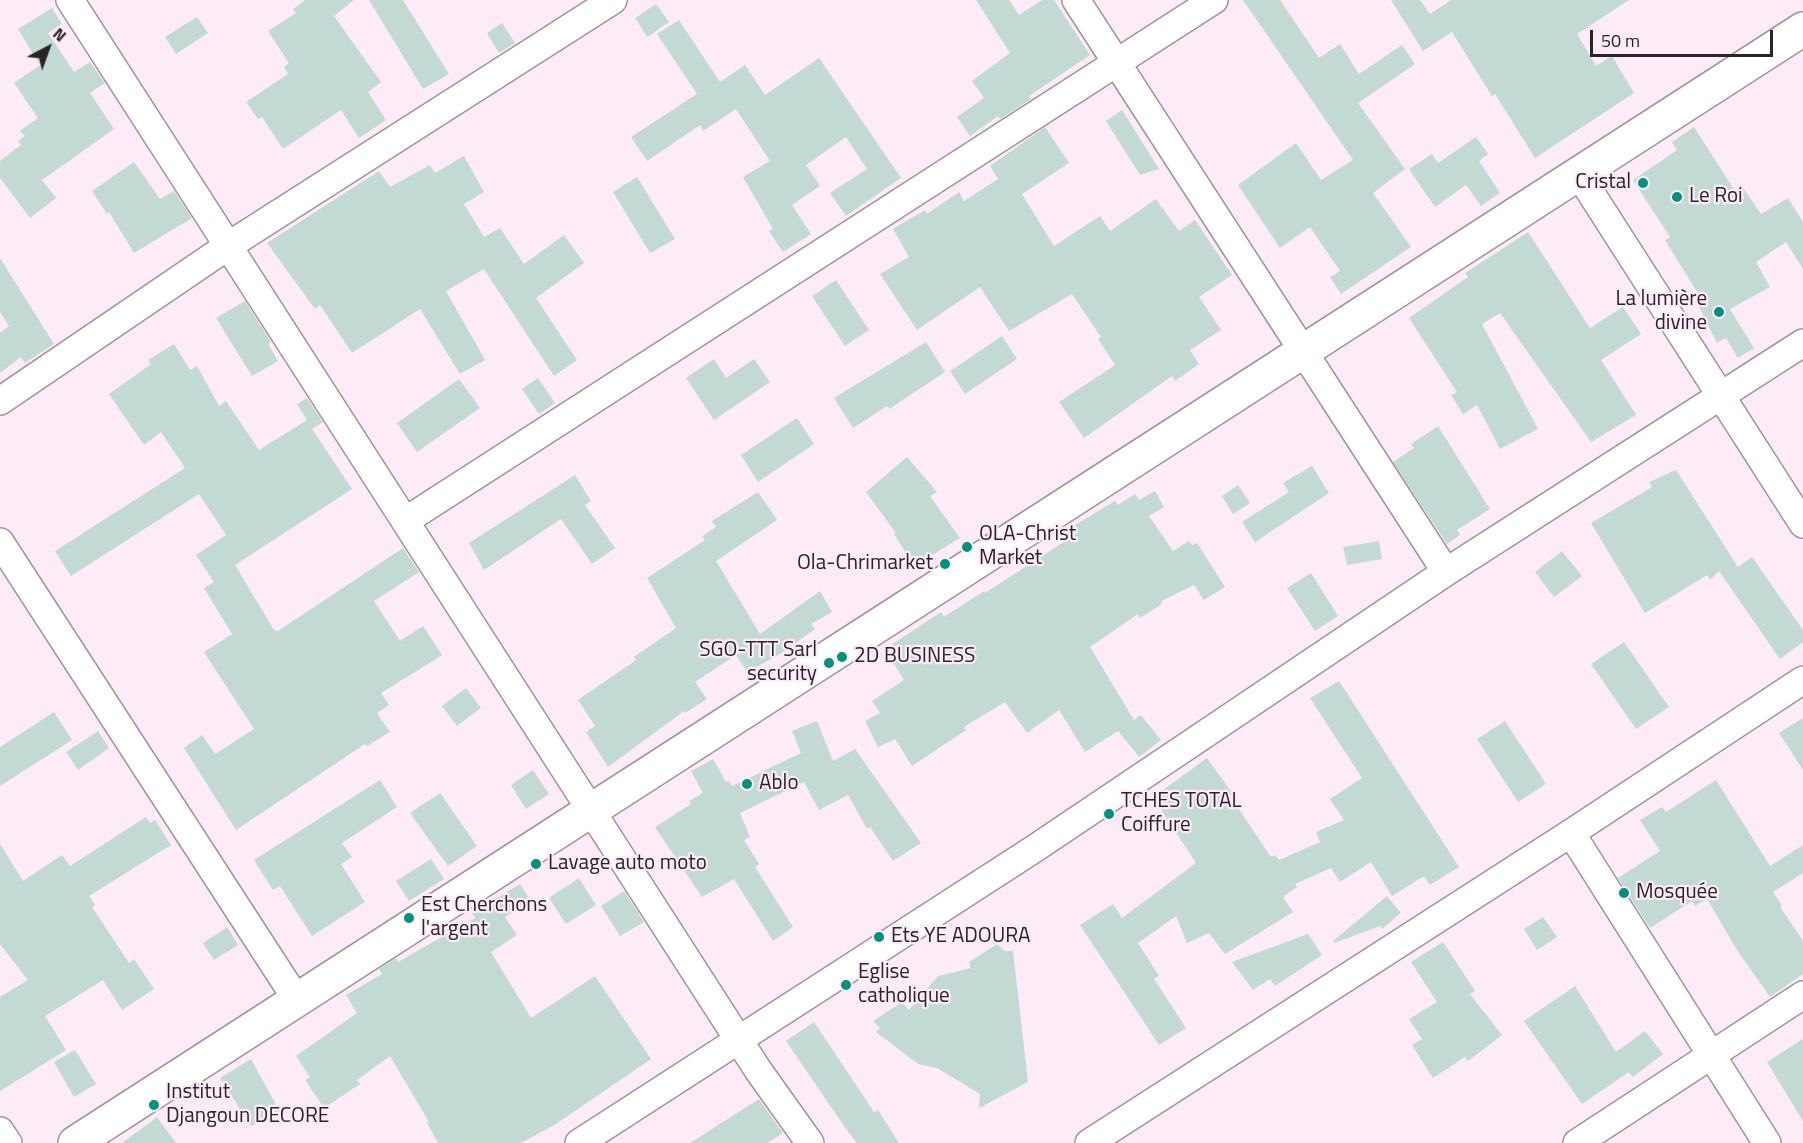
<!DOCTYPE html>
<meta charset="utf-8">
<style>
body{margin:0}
#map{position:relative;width:1803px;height:1143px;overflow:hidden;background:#fdebf8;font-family:"Titillium Web",sans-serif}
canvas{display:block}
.north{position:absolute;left:18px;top:18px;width:60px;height:60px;-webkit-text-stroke:4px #fdebf8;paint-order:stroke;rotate:41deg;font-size:16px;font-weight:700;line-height:24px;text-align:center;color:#2a2429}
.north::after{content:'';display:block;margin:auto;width:21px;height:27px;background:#2a2429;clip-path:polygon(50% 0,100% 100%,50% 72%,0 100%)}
.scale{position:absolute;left:1590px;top:30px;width:183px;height:27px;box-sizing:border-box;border:3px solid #2a2429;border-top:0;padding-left:8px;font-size:18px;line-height:21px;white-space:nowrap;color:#2a2429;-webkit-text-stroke:4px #fdebf8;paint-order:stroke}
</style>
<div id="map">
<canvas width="1803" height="1143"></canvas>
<div class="north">N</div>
<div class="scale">50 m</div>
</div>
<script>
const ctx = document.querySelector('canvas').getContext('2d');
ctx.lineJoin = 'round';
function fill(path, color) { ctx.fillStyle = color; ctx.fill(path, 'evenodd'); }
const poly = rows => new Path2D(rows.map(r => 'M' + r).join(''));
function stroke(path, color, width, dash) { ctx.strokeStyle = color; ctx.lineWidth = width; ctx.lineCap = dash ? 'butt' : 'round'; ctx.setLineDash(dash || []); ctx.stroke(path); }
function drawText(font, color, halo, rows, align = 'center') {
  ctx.font = font + ' "Titillium Web",sans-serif'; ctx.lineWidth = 4.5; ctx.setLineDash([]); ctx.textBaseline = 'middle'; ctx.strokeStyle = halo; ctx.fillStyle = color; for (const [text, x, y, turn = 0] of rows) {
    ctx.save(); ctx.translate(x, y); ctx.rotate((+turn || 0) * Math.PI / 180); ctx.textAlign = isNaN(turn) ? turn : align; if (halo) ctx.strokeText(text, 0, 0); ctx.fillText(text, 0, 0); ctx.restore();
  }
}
fill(poly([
 [305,0,354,0,334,16,381,82,368,92,386,120,359,138,341,110,283,149,262,117,258,119,246,102,288,74,284,67,289,63,268,31,296,13,293,9],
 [369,0,403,0,449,74,423,89],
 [976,0,1009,0,1019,15,1042,0,1054,0,1090,55,1029,96,1031,99,1000,119,998,116,970,136,957,117,984,98,972,81,1010,53],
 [1243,0,1280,0,1319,58,1340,44,1359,74,1402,45,1415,64,1358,103,1405,169,1373,193,1411,247,1341,294,1330,277,1340,271,1310,227,1280,248,1238,185,1296,143,1321,180,1353,160],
 [1391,0,1420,0,1430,14,1451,0,1629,0,1577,34,1596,66,1612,56,1634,93,1535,158,1495,94,1492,96,1452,32,1423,51],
 [656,4,669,22,647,37,635,18],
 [52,8,62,24,48,33,74,72,90,62,105,83,90,93,114,129,42,180,56,198,30,218,0,178,0,161,21,145,18,141,25,136,20,131,38,118,14,83,40,65,18,29],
 [197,17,208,33,176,54,165,37],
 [679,20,720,82,745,65,765,95,819,58,901,178,846,216,830,193,867,169,846,137,806,165,820,186,792,205,811,234,783,252,769,231,773,229,743,177,770,161,736,109,703,131,700,125,647,161,631,137,697,94,657,34],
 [502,23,515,43,499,53,487,33],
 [1122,110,1159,169,1140,175,1106,121],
 [1045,127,1069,163,1022,194,1054,246,1100,216,1110,231,1156,199,1179,231,1195,220,1232,275,1199,297,1221,330,1190,350,1199,364,1175,381,1172,376,1084,438,1059,402,1115,365,1098,339,1101,337,1072,294,1009,331,980,287,917,330,880,274,909,257,893,229,925,210,927,214,959,192,964,201,998,179,990,166],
 [1694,127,1735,191,1742,186,1761,214,1788,198,1803,222,1803,269,1786,242,1756,262,1770,287,1730,309,1754,348,1738,358,1726,338,1717,343,1697,303,1702,300,1665,240,1670,237,1633,180,1677,150,1672,142],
 [1476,137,1488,154,1479,161,1500,193,1481,206,1466,185,1435,207,1409,169,1432,154,1438,163],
 [464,156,484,192,464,204,484,237,500,228,524,264,564,235,584,263,536,298,577,360,554,376,484,269,446,291,485,360,460,374,420,309,352,353,320,305,315,309,267,243,379,171,390,187,430,165,435,173],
 [134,162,160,199,174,191,192,218,134,253,109,212,107,214,92,191],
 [637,177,675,239,650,253,613,192],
 [1528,232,1590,328,1623,307,1641,334,1601,360,1636,415,1591,442,1500,313,1482,324,1538,429,1500,449,1477,405,1463,414,1451,395,1457,392,1409,318,1468,277,1465,273],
 [0,258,54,344,25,363,21,357,0,373,0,333,9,326,0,312],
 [836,280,869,330,845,346,812,296],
 [245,301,271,342,268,344,278,361,252,376,216,318],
 [1002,336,1017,359,965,394,950,371],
 [926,342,945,372,889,409,887,406,853,428,834,398],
 [174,344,190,370,197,366,219,406,226,401,259,450,307,420,297,404,307,398,323,422,312,429,352,489,235,565,274,630,278,631,403,548,419,572,374,601,400,641,423,626,442,655,381,693,389,705,377,713,390,732,367,746,365,744,236,830,184,748,202,735,215,754,254,729,204,652,232,634,204,588,214,582,196,555,226,535,199,494,71,576,55,551,185,468,161,432,144,445,109,394,151,364,148,360],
 [714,359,726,378,754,359,770,382,714,420,686,378],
 [538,378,555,403,539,414,522,389],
 [459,379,480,408,417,452,397,423],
 [797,418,814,444,758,482,741,455],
 [1438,426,1490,509,1457,530,1460,535,1447,544,1393,462,1414,448,1411,444],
 [907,457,937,492,930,496,960,538,914,566,894,534,896,533,866,492],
 [1312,466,1329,493,1255,542,1242,522,1289,492,1283,483],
 [1676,470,1738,567,1752,557,1803,630,1803,642,1780,659,1719,571,1710,580,1707,575,1645,613,1591,523,1652,487,1649,482],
 [575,475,591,501,585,505,615,548,592,564,561,519,484,570,469,543],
 [1238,485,1250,503,1233,514,1222,496],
 [1155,491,1164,507,1149,516,1173,551,1189,541,1192,545,1197,543,1225,587,1204,600,1194,585,1161,601,1162,604,1140,618,1138,614,1090,647,1134,720,1141,715,1161,740,1139,757,1118,731,1085,752,1059,710,1027,733,1005,702,964,727,966,730,912,766,895,739,878,747,865,721,880,713,872,701,904,680,885,649,941,612,944,617,984,591,985,593,1079,532,1075,525,1115,501,1118,505,1135,494,1139,500],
 [758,492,777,520,716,561,760,634,820,591,832,612,811,624,815,629,780,654,747,672,736,655,695,682,707,699,685,713,684,711,608,767,586,732,595,726,578,700,636,660,634,657,676,628,647,578,705,540,702,536,716,527,712,521],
 [1379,541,1382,559,1347,565,1343,547],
 [1562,551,1582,576,1554,597,1535,572],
 [1311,573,1338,616,1315,631,1287,588],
 [1624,642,1669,707,1636,729,1591,664],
 [1339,681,1459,867,1430,885,1424,876,1392,896,1371,862,1340,882,1331,868,1295,884,1297,887,1283,897,1293,912,1225,954,1209,933,1187,943,1176,916,1138,943,1159,976,1154,979,1186,1028,1159,1045,1080,925,1113,904,1122,918,1196,863,1153,797,1207,758,1233,794,1230,796,1271,857,1275,855,1279,860,1320,842,1316,832,1344,820,1330,799,1362,778,1310,698],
 [466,688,481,708,457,726,442,706],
 [54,712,72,740,0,786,0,747],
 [1803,718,1803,770,1779,733],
 [817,721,833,761,855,749,921,843,893,861,870,827,867,829,848,795,819,810,804,782,740,813,750,837,744,840,759,864,755,867,793,927,773,941,734,879,702,897,655,827,691,804,689,801,703,793,691,771,713,759,726,782,729,781,732,786,801,753,792,731],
 [1505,721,1546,784,1518,802,1477,739],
 [98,731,109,748,78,770,66,752],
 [533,770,549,794,526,809,511,785],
 [380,780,397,807,342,843,352,857,341,864,365,902,312,936,280,886,273,890,254,860],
 [1716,780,1770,866,1803,845,1803,873,1773,892,1782,906,1780,907,1803,941,1803,974,1770,997,1737,950,1707,899,1695,906,1692,901,1650,928,1618,878,1660,851,1640,820,1662,807,1666,812],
 [440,793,477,846,448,866,410,813],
 [146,817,150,823,155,820,171,845,89,896,95,905,92,907,129,963,134,959,154,989,122,1010,103,980,45,1016,66,1050,0,1091,0,997,28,980,0,944,0,844,23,881,62,855,70,866],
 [431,859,444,879,409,901,396,881],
 [579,878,596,905,566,924,549,898],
 [520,884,530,900,505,917,517,935,491,952,531,1018,595,976,651,1059,556,1124,521,1143,438,1143,427,1123,429,1122,390,1056,357,1080,360,1084,324,1108,305,1080,310,1077,296,1056,357,1013,346,995,382,974,379,969,396,958,398,962,475,918,472,913],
 [624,891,644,922,620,936,601,906],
 [1387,896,1401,913,1382,929,1380,926,1334,943,1333,941],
 [1543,917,1557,937,1537,950,1524,929],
 [227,927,238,945,214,960,203,943],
 [1308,934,1322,955,1275,986,1270,979,1253,990,1232,962],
 [1443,942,1475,991,1470,994,1502,1035,1468,1061,1465,1057,1433,1078,1412,1045,1422,1039,1409,1019,1437,1002,1411,962],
 [997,944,1005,951,1013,951,1028,1082,979,1108,980,1094,937,1068,918,1064,876,1032,880,1028,873,1021,902,1002,909,1010,938,976,971,968,969,962],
 [1575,986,1616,1052,1645,1031,1663,1054,1633,1077,1629,1072,1582,1104,1524,1021],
 [814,1022,874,1112,878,1110,899,1143,857,1143,844,1126,786,1041],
 [1803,1039,1803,1121,1767,1062],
 [75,1050,96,1084,74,1097,54,1062],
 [251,1059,280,1112,251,1126,220,1078],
 [759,1099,783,1133,767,1143,690,1143],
 [157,1117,176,1143,122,1143]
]), '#c3dad4');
const minor = poly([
 [70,0,758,1070,810,1143],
 [1076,0,1446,572],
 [1578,173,1803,524],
 [0,401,228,246,613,0],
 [405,521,1214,0],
 [0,542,297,1000],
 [1571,833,1767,1143],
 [0,1131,8,1143],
 [579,1143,1034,849,1446,572,1803,343],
 [1089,1143,1571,833,1803,680],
 [1577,1143,1803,995]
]);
const tertiary = poly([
 [75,1143,1803,29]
]);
stroke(minor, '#a3929f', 30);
stroke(tertiary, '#a3929f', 36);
stroke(minor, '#fff', 27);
stroke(tertiary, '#fff', 33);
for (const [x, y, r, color] of [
 [1643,183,6,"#01917d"],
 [1677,197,6,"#01917d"],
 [1719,312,6,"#01917d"],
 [967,547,6,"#01917d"],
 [945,564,6,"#01917d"],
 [842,657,6,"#01917d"],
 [829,663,6,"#01917d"],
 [747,784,6,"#01917d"],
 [1109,814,6,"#01917d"],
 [536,864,6,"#01917d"],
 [1624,893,6,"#01917d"],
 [409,918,6,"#01917d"],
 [879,937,6,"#01917d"],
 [846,985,6,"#01917d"],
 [154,1105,6,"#01917d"]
]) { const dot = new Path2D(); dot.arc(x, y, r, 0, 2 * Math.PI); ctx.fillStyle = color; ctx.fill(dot); stroke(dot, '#fdebf8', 2); }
drawText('21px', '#2a2429', '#fdebf8', [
 ["Cristal",1631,183,"right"],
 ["Le Roi",1689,197],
 ["La lumière",1707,300,"right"],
 ["divine",1707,324,"right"],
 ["OLA-Christ",979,535],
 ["Market",979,559],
 ["Ola-Chrimarket",933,564,"right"],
 ["SGO-TTT Sarl",817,651,"right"],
 ["security",817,675,"right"],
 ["2D BUSINESS",854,657],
 ["Ablo",759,784],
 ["TCHES TOTAL",1121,802],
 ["Coiffure",1121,826],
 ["Lavage auto moto",548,864],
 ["Mosquée",1636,893],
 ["Est Cherchons",421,906],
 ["l'argent",421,930],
 ["Ets YE ADOURA",891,937],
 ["Eglise",858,973],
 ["catholique",858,997],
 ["Institut",166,1093],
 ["Djangoun DECORE",166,1117]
], 'left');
</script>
